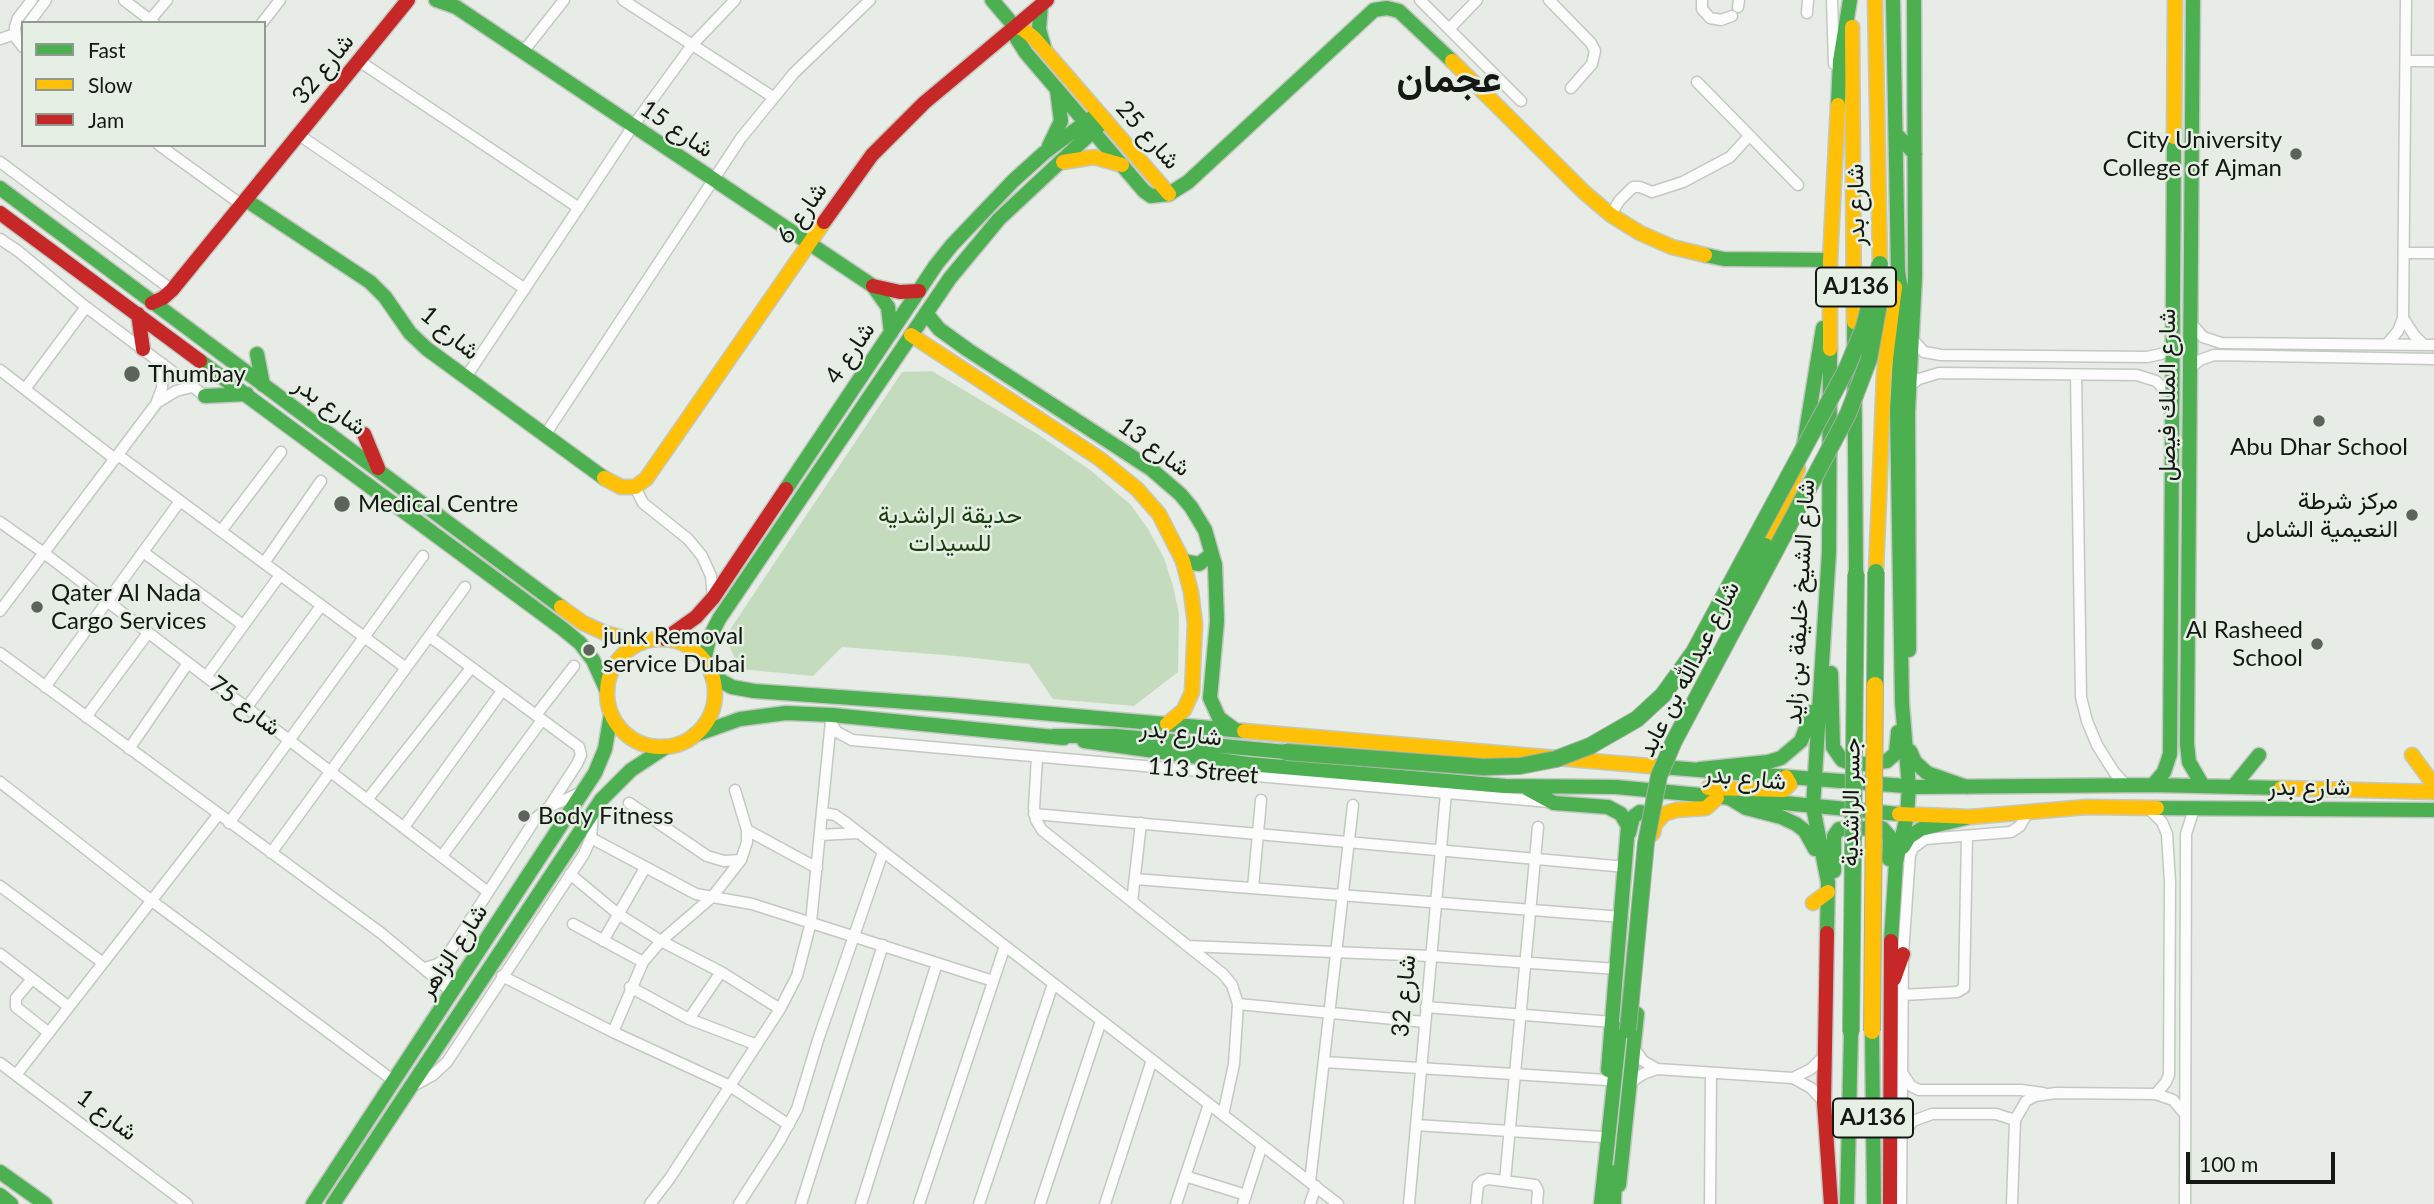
<!DOCTYPE html>
<meta charset="utf-8">
<style>
body{margin:0}
#map{position:relative;width:2434px;height:1204px;overflow:hidden;background:#e7ece6;font-family:Lato,sans-serif}
canvas{display:block}
.legend{position:absolute;left:21px;top:21px;width:245px;height:126px;box-sizing:border-box;background:#e6efe3;border:2px solid #929990;margin:0;padding:9px 12px;list-style:none;font-size:21px;color:#141713}
.legend li{display:flex;align-items:center;gap:14px;height:35px}
.legend b{width:35px;border:2px solid #929990}
.scale{position:absolute;left:2186px;top:1152px;width:149px;height:32px;box-sizing:border-box;border:4px solid #141713;border-top:0;padding-left:9px;font-size:21px;line-height:24px;white-space:nowrap;color:#141713;-webkit-text-stroke:5px #e6efe3;paint-order:stroke}
</style>
<div id="map">
<canvas width="2434" height="1204"></canvas>
<ul class="legend">
<li><b style="height:9px;background:#4caf50"></b>Fast</li>
<li><b style="height:9px;background:#ffc107"></b>Slow</li>
<li><b style="height:9px;background:#c62828"></b>Jam</li>
</ul>
<div class="scale">100 m</div>
</div>
<script>
const ctx = document.querySelector('canvas').getContext('2d');
ctx.lineJoin = 'round';
function fill(path, color) { ctx.fillStyle = color; ctx.fill(path, 'evenodd'); }
const poly = rows => new Path2D(rows.map(r => 'M' + r).join(''));
function stroke(path, color, width, dash) { ctx.strokeStyle = color; ctx.lineWidth = width; ctx.lineCap = dash ? 'butt' : 'round'; ctx.setLineDash(dash || []); ctx.stroke(path); }
function drawText(font, color, halo, rows, align = 'center') {
  ctx.font = font + ' Lato,Vazirmatn,sans-serif'; ctx.lineWidth = 5; ctx.setLineDash([]); ctx.textBaseline = 'middle'; ctx.strokeStyle = halo; ctx.fillStyle = color; for (const [text, x, y, turn = 0] of rows) {
    ctx.save(); ctx.translate(x, y); ctx.rotate((+turn || 0) * Math.PI / 180); ctx.textAlign = isNaN(turn) ? turn : align; if (halo) ctx.strokeText(text, 0, 0); ctx.fillText(text, 0, 0); ctx.restore();
  }
}
fill(poly([
 [932,371,1039,435,1090,470,1131,505,1148,529,1164,558,1173,586,1179,614,1178,672,1134,706,1053,699,1029,664,956,656,842,647,813,676,740,669,725,637,902,372]
]), '#c4dcbd');
const street = poly([
 [124,0,154,23],
 [623,0,773,97],
 [1420,0,1521,101],
 [1549,0,1591,43,1595,51,1592,64,1571,88],
 [1702,0,1702,9,1710,18,1721,20,1732,16],
 [1832,0,1834,64],
 [1738,7,1739,0],
 [1807,13,1808,0],
 [150,20,167,0],
 [29,23,46,0],
 [262,23,280,0],
 [1449,29,1477,0],
 [0,39,15,34],
 [23,47,16,38,15,27,18,18,32,0],
 [523,52,564,0],
 [359,61,579,208],
 [2407,61,2434,61],
 [1697,82,1798,185],
 [299,135,525,289],
 [159,145,242,205],
 [0,162,172,290],
 [1611,215,1619,201,1633,187,1640,187,1652,192,1683,182,1730,157,1749,136],
 [0,239,18,251,86,307,205,396],
 [2404,253,2434,253],
 [2403,318,2414,335,2424,345],
 [2191,323,2203,337,2221,343,2434,345],
 [1912,339,1924,352,1941,355,2147,357,2161,354,2173,347],
 [2387,344,2398,331,2403,318,2406,0],
 [2190,368,2200,360,2214,355,2434,359],
 [0,370,115,459],
 [2076,375,2081,697,2087,721,2097,745,2114,772,2127,786],
 [466,377,633,126,692,45,735,0],
 [1908,387,1919,379,1939,373,2137,375,2156,381,2172,397],
 [25,389,86,307],
 [158,402,176,391,192,387],
 [545,435,741,138,794,73,870,0],
 [118,455,406,668],
 [635,487,643,503,688,539,702,556,711,576,713,598],
 [0,522,44,553,488,892],
 [221,531,281,452],
 [143,552,243,625],
 [264,563,321,481],
 [0,611,156,404,162,388,163,364],
 [429,636,579,747,581,755,577,764,549,807],
 [0,653,381,933,453,993],
 [206,677,280,575],
 [45,687,180,501],
 [247,707,321,606],
 [536,715,574,666],
 [86,717,148,633],
 [831,723,837,732,852,740,1549,802],
 [129,749,188,663],
 [1037,757,1034,808,1036,820,1042,830,1223,974,1232,985,1238,1004,1234,1064,1223,1115],
 [0,782,152,901,394,1081],
 [367,800,471,668],
 [629,803,707,856,724,861,741,860],
 [2149,809,2162,822,2167,834,2170,882,2169,1075,2166,1082,2156,1094],
 [823,813,835,815,845,822,1338,1204],
 [1034,814,1626,867],
 [229,823,423,556],
 [404,827,502,691],
 [747,830,817,868],
 [820,835,858,833],
 [591,838,696,894,752,904,993,981],
 [271,853,465,587],
 [442,856,542,720],
 [570,874,618,914,661,941,721,972,780,1009],
 [1135,879,1622,917],
 [0,886,103,963],
 [1253,888,1261,800],
 [1132,902,1141,823],
 [573,924,643,962],
 [603,941,645,868],
 [1188,946,1431,956,1617,969],
 [0,954,69,1007],
 [425,968,438,964,447,956,536,818,549,807,584,791],
 [430,971,459,984],
 [502,976,613,1032,730,1086,789,1125],
 [32,979,16,998,16,1007,49,1033],
 [630,987,689,1019,757,1045],
 [1903,995,1957,992,1964,988,1967,836],
 [1238,1004,1425,1022],
 [1426,1007,1612,1022],
 [689,1019,721,972],
 [613,1032,643,962,661,941,712,897,741,860,747,842,747,830,735,790],
 [1634,1048,1643,1061,1657,1069],
 [1324,1062,1607,1080],
 [0,1063,187,1204],
 [1903,1074,1911,1086,1919,1090,2021,1090,2043,1093],
 [16,1075,218,815],
 [1793,1078,1811,1069,1825,1055],
 [1631,1082,1643,1074,1657,1069,1793,1078,1811,1088,1824,1102],
 [411,1087,433,1075,447,1062,584,854,591,838,593,812],
 [1416,1125,1603,1137],
 [1903,1134,1913,1121,1932,1114,1996,1114,2015,1120],
 [1185,1176,1246,1195],
 [1505,1181,1538,827],
 [1310,1182,1353,805],
 [650,1204,670,1178,780,1009,797,976,811,922,831,721],
 [739,1204,779,1142,797,1109,818,1040,883,852],
 [801,1204,883,945],
 [861,1204,937,963],
 [919,1204,1005,946],
 [979,1204,1053,984],
 [1040,1204,1101,1021],
 [1105,1204,1152,1060],
 [1176,1204,1209,1104],
 [1243,1204,1262,1145],
 [1310,1204,1316,1186],
 [1409,1204,1446,793],
 [1476,1204,1478,1185,1482,1181,1488,1179,1535,1185,1538,1191,1537,1204],
 [1710,1204,1711,1073],
 [1901,1204,1903,954,1910,855,1913,848,1925,839,2011,832,2020,826,2028,812],
 [2012,1204,2015,1120,2026,1101,2035,1096,2056,1093,2156,1094,2173,1100,2184,1113],
 [2185,1204,2186,834,2194,809]
]);
const fast = poly([
 [436,0,456,7,873,286,888,307,891,333],
 [992,0,1015,27,1017,39,1026,53,1144,191,1151,196,1169,194,1188,182,1374,10,1387,8,1399,11,1452,61],
 [2193,0,2187,744,2189,762,2203,786],
 [1041,5,1039,29,1044,47],
 [1838,105,1840,61,1850,0],
 [1896,134,1915,154],
 [1049,146,1061,121,1057,90],
 [0,188,561,607],
 [246,200,370,282,385,297,410,333,427,349,604,478],
 [1705,255,1724,259,1830,260],
 [926,313,939,329,968,350,1151,469,1180,494,1191,507,1205,530,1215,565,1217,621,1210,698,1219,718,1234,729],
 [1854,322,1856,574],
 [257,354,263,385],
 [200,361,563,629,580,643,593,660,607,691],
 [205,396,247,394],
 [1804,444,1823,328],
 [786,489,936,265,952,245,1013,181,1044,153,1098,113],
 [1183,561,1199,564,1212,554],
 [1909,650,1908,412,1915,277,1914,0],
 [704,661,709,639,719,619,950,278,999,219,1105,120],
 [1831,673,1833,747,1842,760,1857,765,1887,761,1896,753,1898,732],
 [712,676,732,687,754,691,951,705,1244,731],
 [695,735,740,719,786,713,832,715,1064,738],
 [1054,736,1116,736,1286,752],
 [1084,741,1248,764,1505,786,1616,787,1899,814],
 [1910,751,1915,762,1927,773,1967,787],
 [1661,767,1918,787,2153,785,2281,788],
 [1700,769,1768,762,1781,758,1801,741,1812,712],
 [2153,785,2164,772,2170,754,2174,137],
 [2233,787,2259,755],
 [1528,789,1554,803,1608,807,1621,814,1628,826,1608,1070],
 [1731,799,1746,808,1781,817,1796,824,1805,831,1815,849],
 [2157,808,2434,810],
 [1629,833,1633,817,1640,812,1648,814,1653,825],
 [1903,847,1909,837,1921,829,1970,817],
 [1834,871,1834,836,1839,829,1882,828,1890,837,1889,859],
 [1827,933,1828,882,1813,807,1829,552,1830,349],
 [1891,941,1896,862,1907,816,1909,787,1902,703,1897,411,1903,302,1898,271,1893,0],
 [1872,1031,1874,1204],
 [0,1172,45,1204],
 [1619,1185,1637,1014],
 [0,1195,11,1204],
 [313,1204,595,773,605,749,611,714],
 [333,1204,601,800,631,770,666,747],
 [1601,1204,1620,1029],
 [1614,1204,1615,1172],
 [1847,1204,1851,1032]
]);
const slow = poly([
 [1875,0,1880,264],
 [1015,27,1023,29,1035,39,1169,194],
 [1852,27,1854,322],
 [1452,61,1585,193,1611,215,1640,233,1672,247,1705,255],
 [2174,137,2175,0],
 [1063,162,1094,157,1122,165],
 [911,335,1100,459,1137,489,1159,514,1183,561,1191,592,1195,624,1192,692,1184,710,1167,724],
 [1830,349,1830,260,1838,105],
 [604,478,621,487,635,487,646,479,824,222],
 [1765,546,1798,469],
 [1876,572,1884,374,1895,287],
 [561,607,583,623,605,633,641,643],
 '607 693a54 54 0 1 1 108 0a54 54 0 1 1-108 0Z',
 [1244,731,1661,767],
 [2412,755,2434,785],
 [1708,788,1784,790,1790,784,1786,777],
 [2281,788,2434,792],
 [1899,814,1970,817,2087,807,2157,808],
 [1653,833,1655,824,1664,814,1676,810,1706,808,1717,798],
 [1813,903,1828,892]
]);
const jam = poly([
 [0,213,200,361],
 [824,222,872,155,924,103,1047,0],
 [873,286,900,292,919,291],
 [152,303,163,298,172,290,408,0],
 [138,314,143,349],
 [364,434,378,468],
 [665,639,696,617,713,598,786,489],
 [1827,933,1824,1102,1831,1204],
 [1894,979,1903,954],
 [1890,1204,1891,941]
]);
stroke(street, '#c4c8c3', 13);
stroke(fast, '#c4c8c3', 17);
stroke(slow, '#c4c8c3', 17);
stroke(jam, '#c4c8c3', 17);
stroke(street, '#fbfcfb', 10);
stroke(fast, '#4caf50', 14);
stroke(slow, '#ffc107', 14);
stroke(jam, '#c62828', 14);
const fastBridge = poly([
 [1736,603,1765,546],
 [1875,685,1876,572],
 [1286,752,1483,767,1520,766,1556,759,1590,746,1637,719,1663,695,1694,652,1847,368,1864,327,1880,264],
 [1628,1030,1646,843,1659,776,1674,741,1848,414,1869,359,1880,298],
 [1851,1032,1856,574]
]);
const slowBridge = poly([
 [1872,1031,1875,685]
]);
stroke(fastBridge, '#a3b0a0', 18, []);
stroke(slowBridge, '#a3b0a0', 18, []);
stroke(fastBridge, '#4caf50', 16);
stroke(slowBridge, '#ffc107', 16);
for (const [x, y, r, color] of [
 [2296,154,7,"#5e625d"],
 [132,374,9,"#5e625d"],
 [2319,421,7,"#5e625d"],
 [342,504,9,"#5e625d"],
 [2412,515,7,"#5e625d"],
 [37,607,7,"#5e625d"],
 [2317,644,7,"#5e625d"],
 [589,650,7,"#5e625d"],
 [524,816,7,"#5e625d"]
]) { const dot = new Path2D(); dot.arc(x, y, r, 0, 2 * Math.PI); ctx.fillStyle = color; ctx.fill(dot); stroke(dot, '#e6efe3', 2.5); }
for (const [x, y, w] of [
 [1856,287,80],
 [1873,1118,80]
]) { const box = new Path2D(); box.roundRect(x - w / 2, y - 19.5, w, 39, 5); ctx.fillStyle = '#e6efe3'; ctx.fill(box); stroke(box, '#141713', 2); }
drawText('bold 23px', '#141713', null, [
 ["AJ136",1856,287],
 ["AJ136",1873,1118]
]);
drawText('24px', '#141713', '#e6efe3', [
 ["شارع 32",323,69,-51],
 ["شارع 15",677,129,34],
 ["شارع 25",1148,135,48],
 ["شارع بدر",1856,205,-91],
 ["شارع 6",802,213,-55],
 ["شارع 1",450,333,40],
 ["شارع 4",850,353,-56],
 ["شارع الملك فيصل",2167,395,-90],
 ["شارع بدر",330,406,36],
 ["شارع 13",1154,447,36],
 ["شارع الشيخ خليفة بن زايد",1800,602,-87],
 ["شارع عبدالله بن عابد",1689,669,-63],
 ["شارع 75",245,706,37],
 ["شارع بدر",1181,733,7],
 ["113 Street",1203,771,5],
 ["شارع بدر",1745,778,6],
 ["شارع بدر",2309,787],
 ["جسر الراشدية",1851,802,-89],
 ["شارع الزاهر",453,951,-57],
 ["شارع 32",1404,996,-85],
 ["شارع 1",107,1115,37]
]);
drawText('24px', '#141713', '#e6efe3', [
 ["City University",2282,140,"right"],
 ["College of Ajman",2282,168,"right"],
 ["Thumbay",148,374],
 ["Abu Dhar School",2319,447,"center"],
 ["مركز شرطة",2398,501,"right"],
 ["النعيمية الشامل",2398,529,"right"],
 ["Medical Centre",358,504],
 ["Qater Al Nada",51,593],
 ["Cargo Services",51,621],
 ["Al Rasheed",2303,630,"right"],
 ["School",2303,658,"right"],
 ["junk Removal",603,636],
 ["service Dubai",603,664],
 ["Body Fitness",538,816]
], 'left');
drawText('24px', '#193b0e', '#e6efe3', [
 ["حديقة الراشدية",950,515],
 ["للسيدات",950,543]
]);
drawText('bold 38px', '#141713', '#e6efe3', [
 ["عجمان",1449,80]
]);
</script>
